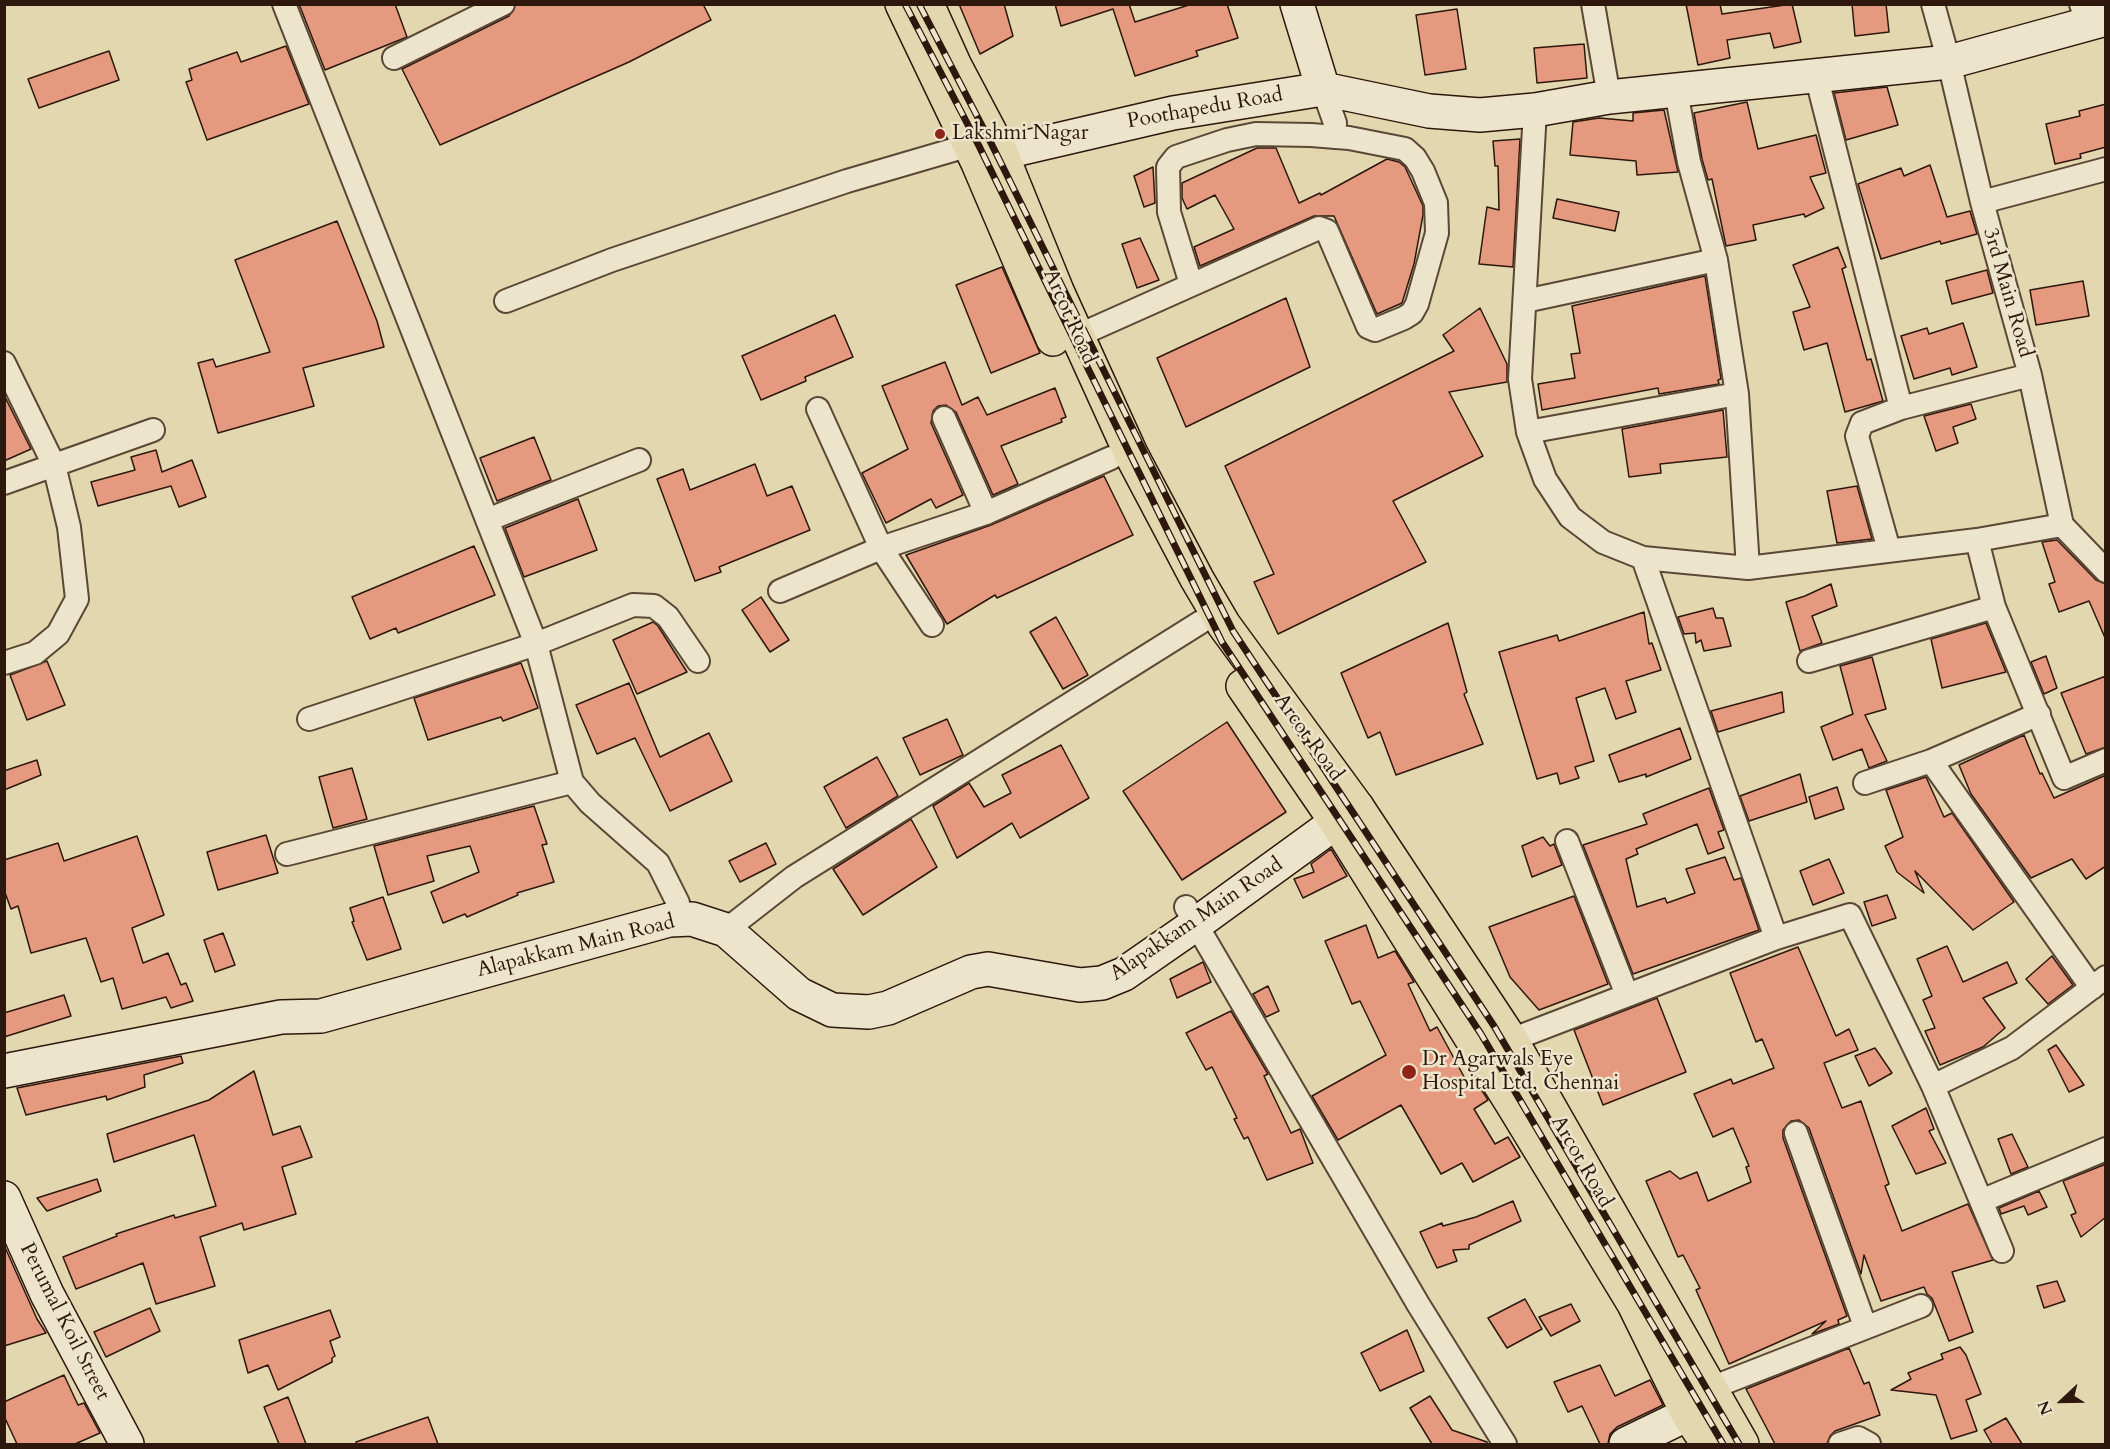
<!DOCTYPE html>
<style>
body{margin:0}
#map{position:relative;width:2110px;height:1449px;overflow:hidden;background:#e3d7af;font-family:Cardo,serif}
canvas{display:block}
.frame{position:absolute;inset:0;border:6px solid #2e170c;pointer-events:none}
.north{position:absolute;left:2032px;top:1371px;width:60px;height:60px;-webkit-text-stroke:4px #ede5cb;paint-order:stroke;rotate:248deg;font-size:16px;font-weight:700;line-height:24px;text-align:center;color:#2e170c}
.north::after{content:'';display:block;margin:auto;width:21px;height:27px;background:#2e170c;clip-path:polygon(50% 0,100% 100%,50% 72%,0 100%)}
</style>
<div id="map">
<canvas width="2110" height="1449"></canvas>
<div class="frame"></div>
<div class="north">N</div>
</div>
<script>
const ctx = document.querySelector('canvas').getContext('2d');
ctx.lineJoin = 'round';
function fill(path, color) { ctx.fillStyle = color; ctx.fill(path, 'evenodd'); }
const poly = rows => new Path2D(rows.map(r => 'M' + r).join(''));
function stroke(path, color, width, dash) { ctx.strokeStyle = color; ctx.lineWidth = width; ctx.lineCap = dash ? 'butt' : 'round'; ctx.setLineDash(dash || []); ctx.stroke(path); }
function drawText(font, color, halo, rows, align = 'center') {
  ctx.font = font + ' Cardo,serif'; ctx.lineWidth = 5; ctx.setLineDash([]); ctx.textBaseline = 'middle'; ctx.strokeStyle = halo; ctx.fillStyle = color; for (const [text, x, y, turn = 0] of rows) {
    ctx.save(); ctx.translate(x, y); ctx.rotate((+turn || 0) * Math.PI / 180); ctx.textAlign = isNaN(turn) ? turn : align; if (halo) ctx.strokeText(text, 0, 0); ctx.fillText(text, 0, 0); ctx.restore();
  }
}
const building = poly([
 [299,4,395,4,407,37,325,70,299,4],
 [516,4,703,4,711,20,629,62,440,145,402,69,509,16,516,4],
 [959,4,1004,4,1013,36,980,54,959,4],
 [1055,4,1129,4,1135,22,1192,4,1227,4,1238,38,1196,51,1198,56,1135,76,1113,9,1061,26,1055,4],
 [1686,4,1720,4,1722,14,1792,4,1801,42,1774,48,1770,33,1727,40,1730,58,1698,65,1686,4],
 [1852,4,1886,4,1889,32,1855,36,1852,4],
 [1457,9,1466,69,1425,75,1416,15,1457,9],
 [1584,44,1587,78,1537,83,1534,48,1584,44],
 [286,46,309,104,207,140,186,82,192,80,189,69,237,52,241,62,286,46],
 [109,51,119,80,39,108,28,79,109,51],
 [1887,87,1898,125,1846,140,1834,93,1887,87],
 [1747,102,1758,149,1816,135,1826,173,1810,177,1824,208,1805,217,1804,214,1753,225,1756,240,1726,246,1712,179,1708,180,1702,159,1694,113,1747,102],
 [2106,104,2106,147,2080,154,2081,158,2055,164,2046,124,2080,116,2079,111,2106,104],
 [1664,110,1678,172,1637,175,1636,161,1570,155,1573,122,1599,118,1633,121,1633,113,1664,110],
 [1520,139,1513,267,1479,264,1487,207,1499,210,1498,166,1495,166,1493,141,1520,139],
 [1257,148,1276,148,1299,203,1320,193,1321,195,1387,159,1399,162,1405,167,1423,206,1423,215,1414,264,1402,303,1377,314,1334,216,1314,216,1200,266,1194,247,1234,229,1215,195,1187,209,1182,198,1182,183,1257,148],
 [1930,165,1947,217,1970,211,1977,234,1941,244,1940,241,1881,259,1858,184,1901,168,1904,176,1930,165],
 [1153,167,1155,203,1144,207,1134,176,1153,167],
 [1557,199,1619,212,1615,231,1553,218,1557,199],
 [337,221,377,321,384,347,303,368,314,406,218,433,198,363,213,359,216,367,270,352,235,260,337,221],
 [1140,238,1159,280,1137,288,1122,244,1140,238],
 [1838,247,1846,267,1842,269,1867,360,1871,359,1883,401,1845,412,1827,343,1804,350,1793,312,1810,307,1793,265,1838,247],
 [1002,267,1040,353,991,373,956,285,1002,267],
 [1987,270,1993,293,1952,304,1946,281,1987,270],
 [1705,276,1721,379,1718,380,1719,384,1659,394,1658,388,1542,410,1538,384,1575,378,1571,354,1580,353,1572,306,1705,276],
 [2083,281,2089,316,2036,325,2030,290,2083,281],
 [1286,298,1310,367,1186,427,1157,358,1286,298],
 [1480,308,1507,364,1507,382,1449,392,1483,456,1393,501,1426,562,1278,634,1254,582,1274,574,1225,466,1454,351,1443,335,1480,308],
 [835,315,853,357,805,377,806,381,761,400,742,356,835,315],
 [1963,323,1977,367,1952,375,1950,368,1914,379,1901,336,1927,328,1929,334,1963,323],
 [945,362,962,405,978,397,987,415,1055,388,1066,417,1061,419,1062,422,1001,446,1018,484,993,495,956,412,946,405,938,406,933,411,931,423,963,495,936,508,931,499,886,523,862,473,908,449,882,386,945,362],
 [4,395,31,449,4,461,4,395],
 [1971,404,1976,419,1953,427,1958,443,1936,451,1924,416,1971,404],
 [1723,410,1727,457,1660,464,1661,473,1629,477,1622,429,1723,410],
 [534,437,551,480,497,501,480,458,534,437],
 [156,450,162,472,192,460,206,497,179,507,171,486,98,506,91,482,135,470,131,457,156,450],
 [755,464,767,496,792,486,810,530,719,567,721,572,695,581,657,479,683,469,690,490,755,464],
 [1104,476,1133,535,997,598,995,595,947,624,906,555,991,525,1104,476],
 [1857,486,1872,539,1837,543,1827,491,1857,486],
 [578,499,597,550,524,577,505,528,578,499],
 [2057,540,2096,580,2106,584,2106,640,2089,601,2059,612,2049,584,2055,582,2042,542,2057,540],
 [474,546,495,595,398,633,396,628,370,639,352,597,474,546],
 [1831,584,1837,606,1812,616,1822,643,1800,651,1786,602,1805,596,1831,584],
 [761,597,789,640,770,652,742,610,761,597],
 [1713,608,1716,618,1723,618,1731,646,1704,651,1701,640,1696,643,1695,633,1684,634,1678,617,1713,608],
 [1644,612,1649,644,1652,643,1661,670,1626,681,1636,712,1616,719,1605,688,1576,698,1594,761,1575,767,1579,778,1560,784,1557,773,1537,779,1499,652,1557,635,1559,641,1644,612],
 [1056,617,1088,675,1063,689,1030,632,1056,617],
 [653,622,658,626,687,672,637,694,613,640,653,622],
 [1448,623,1467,692,1464,694,1483,744,1396,775,1380,732,1368,738,1341,673,1448,623],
 [1986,623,2006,672,1942,688,1931,639,1986,623],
 [2046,656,2057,688,2044,694,2031,662,2046,656],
 [1872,657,1886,709,1865,715,1887,761,1869,768,1862,749,1833,760,1821,727,1853,714,1840,666,1872,657],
 [47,661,65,705,27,720,10,675,47,661],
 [521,663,538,708,503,721,501,717,428,740,414,698,521,663],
 [2106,676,2106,747,2086,754,2061,693,2106,676],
 [629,683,660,757,709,733,732,781,670,811,635,738,597,754,576,705,629,683],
 [1782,692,1784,712,1718,732,1711,711,1782,692],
 [947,719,963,755,920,775,903,738,947,719],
 [1227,722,1286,812,1182,880,1123,791,1227,722],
 [1680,728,1691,759,1646,777,1646,774,1619,782,1609,755,1680,728],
 [2024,735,2040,774,2042,773,2054,798,2106,775,2106,866,2086,879,2072,859,2031,878,1971,794,1959,765,2024,735],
 [1061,745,1089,798,1020,838,1012,823,957,858,933,806,969,783,984,807,1011,793,1002,775,1061,745],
 [877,757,898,796,846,828,824,787,877,757],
 [37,760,41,775,4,790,4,771,37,760],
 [352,768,367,819,333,828,319,777,352,768],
 [1800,774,1807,802,1749,821,1740,796,1800,774],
 [1926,777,1944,817,1952,813,2014,902,1973,930,1915,871,1924,893,1897,872,1885,846,1903,837,1886,790,1926,777],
 [1837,787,1844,809,1815,819,1809,797,1837,787],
 [1709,788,1724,830,1718,832,1724,848,1708,854,1697,824,1636,849,1638,854,1626,859,1637,907,1665,898,1667,903,1695,893,1686,869,1725,857,1734,880,1741,878,1759,930,1633,974,1583,845,1647,824,1643,814,1709,788],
 [534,806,547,844,542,845,554,882,517,893,518,895,467,917,465,914,443,923,431,892,479,872,470,846,427,856,434,881,388,895,374,846,534,806],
 [911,819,937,867,863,915,833,869,911,819],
 [266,835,278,873,218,890,207,852,266,835],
 [137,836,164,915,132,928,143,963,168,953,181,985,186,983,193,1001,171,1008,166,997,122,1009,113,978,101,982,86,938,31,953,18,906,11,909,4,890,4,860,58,843,64,861,137,836],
 [1543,837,1550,846,1554,844,1562,865,1532,877,1522,846,1543,837],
 [766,843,776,864,740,882,729,861,766,843],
 [1331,849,1347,876,1303,898,1294,879,1314,872,1311,864,1331,849],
 [1829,859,1844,893,1813,905,1800,871,1829,859],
 [1887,895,1896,918,1872,926,1864,902,1887,895],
 [1574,896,1608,984,1539,1010,1510,977,1489,927,1574,896],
 [383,897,401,949,367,960,352,922,354,921,350,908,383,897],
 [1366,925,1378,958,1395,951,1414,982,1408,984,1430,1031,1437,1027,1468,1084,1475,1080,1488,1100,1474,1109,1495,1144,1508,1137,1520,1157,1473,1182,1462,1163,1441,1174,1401,1105,1338,1140,1312,1096,1386,1055,1360,1001,1352,1004,1325,941,1366,925],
 [223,933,235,965,215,972,204,940,223,933],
 [1947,946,1963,982,2007,962,2017,983,1983,998,2005,1028,1983,1047,1940,1065,1925,1031,1935,1028,1923,1000,1932,996,1917,959,1947,946],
 [1798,947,1836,1036,1849,1029,1858,1050,1824,1063,1842,1108,1861,1101,1889,1184,1885,1186,1902,1231,1968,1204,1993,1260,1952,1272,1973,1332,1949,1341,1932,1298,1927,1294,1924,1287,1881,1301,1864,1255,1861,1274,1809,1128,1799,1120,1791,1121,1783,1130,1783,1138,1847,1316,1838,1320,1839,1324,1812,1334,1826,1321,1729,1364,1696,1290,1700,1288,1683,1255,1678,1257,1646,1181,1670,1171,1680,1179,1697,1172,1708,1201,1751,1182,1746,1167,1749,1166,1733,1128,1713,1137,1694,1094,1731,1079,1733,1084,1774,1068,1762,1039,1756,1042,1730,973,1798,947],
 [2052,956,2073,985,2048,1004,2026,979,2052,956],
 [1203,962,1211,982,1177,998,1170,979,1203,962],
 [1268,986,1279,1011,1266,1017,1253,994,1268,986],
 [64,995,71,1016,4,1037,4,1013,64,995],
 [1657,998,1686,1072,1603,1105,1574,1030,1657,998],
 [1231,1011,1268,1074,1264,1076,1291,1133,1300,1129,1313,1163,1267,1180,1248,1137,1244,1139,1234,1119,1237,1118,1212,1067,1206,1070,1186,1033,1231,1011],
 [2056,1045,2084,1085,2069,1092,2048,1050,2056,1045],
 [1875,1048,1892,1073,1869,1086,1855,1056,1875,1048],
 [181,1056,183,1063,144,1075,145,1087,107,1100,106,1096,26,1115,17,1088,181,1056],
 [254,1071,273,1135,300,1126,312,1157,282,1167,296,1214,244,1230,242,1223,200,1237,215,1286,156,1304,143,1263,76,1289,63,1257,117,1236,116,1234,174,1215,175,1218,216,1206,194,1135,114,1162,107,1134,209,1100,254,1071],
 [1926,1108,1934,1129,1929,1131,1946,1163,1916,1174,1892,1126,1926,1108],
 [2012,1134,2028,1167,2011,1174,1998,1139,2012,1134],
 [2106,1164,2106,1217,2081,1237,2071,1215,2076,1213,2063,1181,2106,1164],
 [97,1179,101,1191,47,1211,37,1198,97,1179],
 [2039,1191,2047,1207,2028,1215,2024,1206,2001,1214,1999,1208,2039,1191],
 [1513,1201,1521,1221,1469,1245,1469,1249,1453,1250,1457,1261,1437,1268,1420,1232,1442,1223,1443,1226,1476,1217,1513,1201],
 [4,1245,37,1319,46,1333,4,1346,4,1245],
 [2057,1281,2065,1301,2044,1308,2037,1286,2057,1281],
 [1525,1299,1542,1329,1507,1348,1488,1318,1525,1299],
 [1571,1304,1580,1321,1551,1336,1539,1317,1571,1304],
 [150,1308,160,1331,106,1357,94,1332,150,1308],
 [330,1310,340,1337,330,1341,335,1356,332,1358,332,1362,278,1390,268,1365,248,1373,239,1340,330,1310],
 [1407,1330,1424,1371,1380,1391,1361,1353,1407,1330],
 [1960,1347,1966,1355,1981,1394,1966,1400,1977,1431,1951,1439,1936,1395,1891,1390,1911,1379,1908,1373,1943,1359,1941,1354,1960,1347],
 [1849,1348,1864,1384,1869,1382,1880,1415,1835,1431,1830,1436,1827,1444,1775,1444,1746,1389,1849,1348],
 [1600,1365,1615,1396,1650,1380,1663,1405,1617,1427,1610,1434,1608,1444,1600,1444,1582,1406,1568,1412,1554,1382,1600,1365],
 [64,1375,78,1405,84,1403,100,1433,75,1444,17,1444,4,1416,4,1402,64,1375],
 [1430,1396,1452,1430,1487,1442,1487,1444,1432,1444,1410,1408,1430,1396],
 [288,1397,306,1444,279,1444,264,1407,288,1397],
 [428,1417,438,1444,356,1444,356,1442,428,1417],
 [2006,1418,2022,1444,1992,1444,1984,1430,2006,1418]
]);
fill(building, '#e59a80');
stroke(building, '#2e170c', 1.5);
const street = poly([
 [284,4,536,644,572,782,590,803,658,863,678,903,681,919],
 [1593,4,1609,97],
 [1933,4,1949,62,1982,202,2030,375,2062,525],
 [2081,4,2087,23],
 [394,58,503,4],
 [1816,75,1901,408],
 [1323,89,1335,123,1334,137],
 [1676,91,1689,162,1716,260,1737,394,1748,568],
 [1535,110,1520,379,1528,432,1545,479,1570,517,1603,542,1643,558,1748,568,1977,540,2062,525],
 [1982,202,2106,169],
 [506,301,612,260,847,181,970,145],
 [1525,301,1716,260],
 [1077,336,1319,228,1327,231,1368,327,1375,330,1404,318,1412,313,1417,304,1437,233,1436,203,1423,171,1415,158,1405,149,1349,138,1311,135,1256,134,1227,140,1176,157,1168,167,1169,212,1191,284],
 [4,363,54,465,69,527,77,599,58,634,35,653,4,663],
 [818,409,881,548,932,625],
 [1528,432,1737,394],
 [4,483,153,430],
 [986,513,1111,458],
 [487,520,639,460],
 [2062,525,2106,571],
 [1977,540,1994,607,2064,778,2106,760],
 [1889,550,1857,436,1862,423,1901,408,2030,375],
 [1643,558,1776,938],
 [780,591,881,548,986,513,944,418],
 [1809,661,1994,607],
 [309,719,536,644,633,605,654,606,668,617,698,661],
 [1931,761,2092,988],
 [1865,783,1931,761,2039,714],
 [1567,841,1627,995],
 [287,854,572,782],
 [1186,907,1418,1304,1505,1444],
 [726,930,794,877,1201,622],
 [1511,1040,1776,938,1850,915,1933,1086,2002,1251],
 [1933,1086,2012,1048,2106,977],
 [1796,1133,1865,1326],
 [1981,1201,2106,1149],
 [1711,1388,1921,1306],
 [1840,1444,1858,1438,1869,1444]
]);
const secondary = poly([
 [1297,4,1323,89],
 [1001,153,1173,113,1323,89,1429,111,1480,115,1535,110,1609,97,1949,62,2106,19],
 [4,1071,281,1017,321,1016,669,920,692,919,726,930,799,994,832,1010,869,1012,888,1008,971,972,988,969,1080,985,1102,983,1124,974,1196,924,1357,807],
 [4,1198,47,1294,127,1444],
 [1626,1444,1688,1414]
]);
const primary = poly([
 [902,4,978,163,1053,339],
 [927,4,955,66,1001,153,1057,291,1131,454,1197,579,1224,625,1357,807,1511,1040,1742,1444],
 [1243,686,1337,823,1513,1105,1634,1304,1688,1414,1708,1444]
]);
stroke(street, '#5b4735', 26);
stroke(secondary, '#2e170c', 36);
stroke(primary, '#2e170c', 36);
stroke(street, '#ede5cb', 22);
stroke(secondary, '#ede5cb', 33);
stroke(primary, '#e3d7af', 33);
const rail = poly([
 [905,4,979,146,1222,642,1481,1034,1723,1444],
 [919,4,991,143,1233,631,1494,1026,1739,1444]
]);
stroke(rail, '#2e170c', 7);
stroke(rail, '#ede5cb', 4.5, [14]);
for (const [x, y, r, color] of [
 [940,134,6,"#8f2418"],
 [1409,1072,8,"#8f2418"]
]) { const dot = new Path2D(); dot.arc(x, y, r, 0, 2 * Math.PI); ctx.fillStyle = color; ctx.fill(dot); stroke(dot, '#ede5cb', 2); }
drawText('21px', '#2e170c', '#ede5cb', [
 ["Poothapedu Road",1205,109,-10],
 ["3rd Main Road",2007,293,74],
 ["Arcot Road",1069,317,66],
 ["Arcot Road",1308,738,54],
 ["Alapakkam Main Road",1197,920,-34],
 ["Alapakkam Main Road",576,947,-14],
 ["Arcot Road",1581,1162,60],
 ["Perumal Koil Street",64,1322,63]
]);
drawText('21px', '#2e170c', '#ede5cb', [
 ["Lakshmi Nagar",952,134],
 ["Dr Agarwals Eye",1422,1060],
 ["Hospital Ltd, Chennai",1422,1084]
], 'left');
</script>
